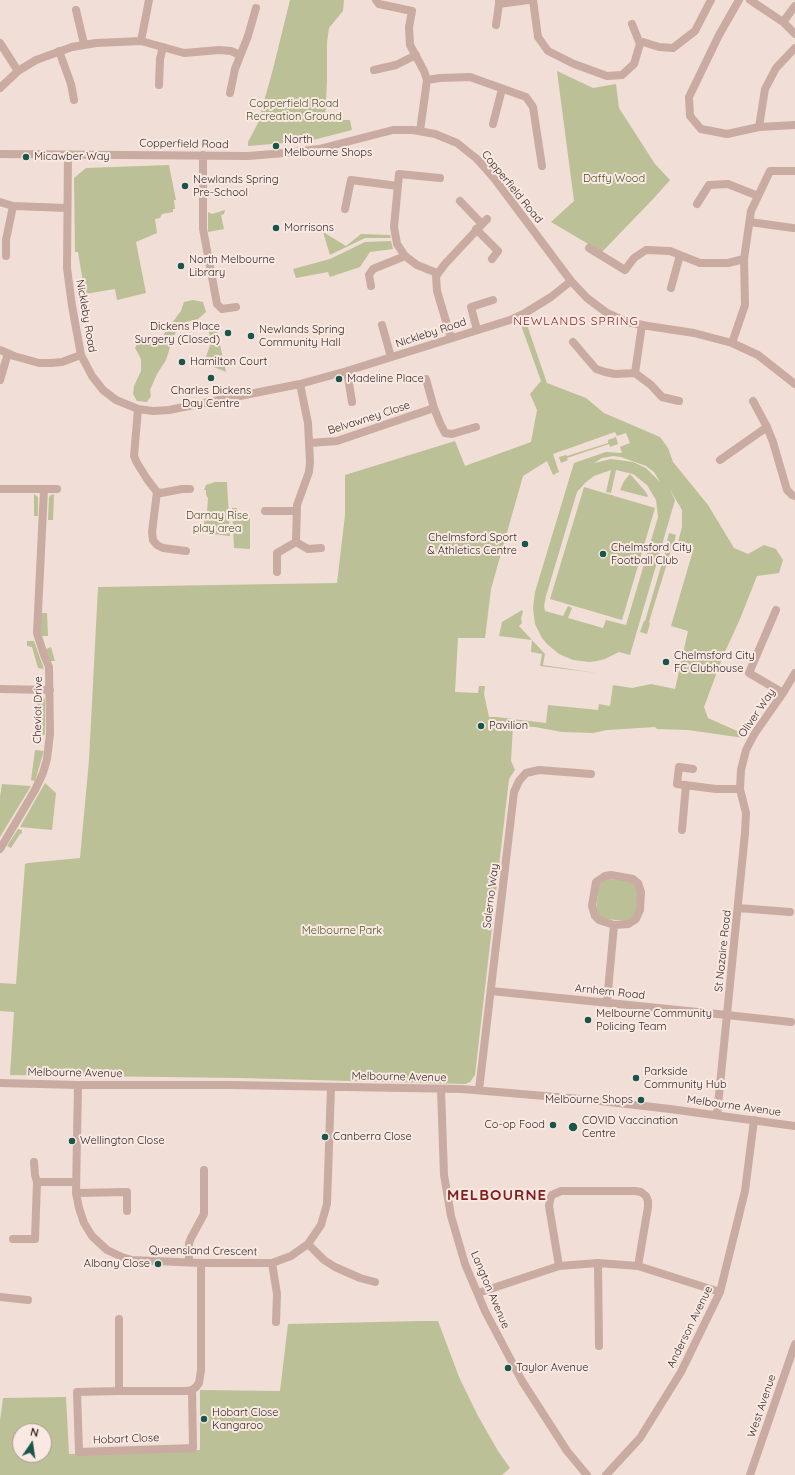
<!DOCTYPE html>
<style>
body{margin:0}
#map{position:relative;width:795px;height:1475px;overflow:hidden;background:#f1ded6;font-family:Quicksand,sans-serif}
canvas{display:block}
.north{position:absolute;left:12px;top:1423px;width:40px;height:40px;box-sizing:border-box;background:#f9e9e2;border:1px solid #aa9b96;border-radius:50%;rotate:13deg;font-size:11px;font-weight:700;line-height:16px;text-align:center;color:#332625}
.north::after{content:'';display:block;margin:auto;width:14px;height:18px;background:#1a554b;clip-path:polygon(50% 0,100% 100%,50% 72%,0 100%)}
</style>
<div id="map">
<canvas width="795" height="1475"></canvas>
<div class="north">N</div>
</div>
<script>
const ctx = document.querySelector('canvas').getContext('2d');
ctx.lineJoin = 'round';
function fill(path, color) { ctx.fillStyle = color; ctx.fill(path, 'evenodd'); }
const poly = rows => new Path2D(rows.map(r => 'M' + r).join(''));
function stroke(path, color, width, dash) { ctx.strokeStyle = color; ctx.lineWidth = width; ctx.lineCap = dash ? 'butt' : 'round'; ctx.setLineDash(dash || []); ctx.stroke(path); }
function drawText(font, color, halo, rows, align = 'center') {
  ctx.font = font + ' Quicksand,sans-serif'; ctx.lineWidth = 4; ctx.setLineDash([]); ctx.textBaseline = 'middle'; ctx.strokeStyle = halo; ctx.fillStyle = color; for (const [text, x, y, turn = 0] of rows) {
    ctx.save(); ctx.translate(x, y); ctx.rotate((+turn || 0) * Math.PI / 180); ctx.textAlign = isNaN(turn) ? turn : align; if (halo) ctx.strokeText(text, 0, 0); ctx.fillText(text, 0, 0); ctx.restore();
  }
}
fill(poly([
 [290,0,344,0,343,11,329,28,327,42,327,81,325,120,350,120,352,130,309,141,248,146,248,142,258,123,273,69],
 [557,71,593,88,616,84,619,108,655,164,670,180,654,198,602,252,551,222,574,201],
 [169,165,176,200,174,200,175,209,173,209,173,212,162,214,160,218,155,219,157,233,136,242,146,293,117,300,115,289,85,294,78,252,75,252,74,178,86,168],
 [225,210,224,214,221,215,224,229,208,232,208,212,212,214],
 [323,232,346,246,361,234,390,235,391,238,365,238,330,255],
 [391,241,393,249,370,252,360,267,330,277,328,272,296,278,293,269,330,259,365,242],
 [193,300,203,302,206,312,198,319,186,322,179,325,172,341,166,360,157,374,150,390,151,396,147,402,137,401,133,394,134,386,141,371,141,359,135,348,138,342,147,339,153,344,161,343,165,332,181,311,184,302],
 [523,324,527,325,547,383,586,398,604,413,660,437,668,448,673,462,708,505,734,548,748,554,764,545,776,549,783,560,779,573,757,576,740,619,723,656,704,707,708,718,746,735,744,738,688,730,657,729,655,727,607,730,593,733,562,732,535,727,513,726,511,761,515,770,509,779,475,1075,470,1082,465,1084,239,1078,10,1075,14,1012,0,1011,0,983,16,984,25,864,28,863,80,858,89,760,98,587,337,583,345,515,345,475,455,441,465,466,531,442,537,410,530,394,541,381,522,328],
 [615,432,617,436,626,433,630,443,620,447,622,453,606,452,574,463,535,592,533,608,535,624,542,638,547,644,559,654,573,660,589,662,597,661,605,659,619,652,630,655,675,500,669,488,682,510,682,527,678,542,694,547,671,626,688,631,675,689,651,684,632,688,613,685,610,706,599,704,598,710,548,705,546,723,496,717,489,717,484,694,485,686,479,686,478,693,455,692,458,638,485,638,491,589,523,476,547,461,553,475,559,472,553,454],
 [613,456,621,457,646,466,654,472,660,482,646,468,633,462,611,459,594,463,602,458],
 [616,470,633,474,647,485,656,500,658,517,626,625,606,620,603,628,568,618,572,608,568,606,563,616,545,611,544,606,546,596,577,492,585,483,594,476,611,470,606,492,611,493],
 [216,326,226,372,204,363,211,342,208,328],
 [616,437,618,444,610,447,609,444,567,458,568,460,561,463,559,457,566,455,567,456,608,443,608,440],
 [630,474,645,491,648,496,647,497,620,490,624,481],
 [215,482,227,482,230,536,203,533,205,514,207,512,208,498,206,495,206,490,204,490,206,485],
 [584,487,655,508,622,620,550,599],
 [34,494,38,497,38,516,34,516],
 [54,494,53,520,48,520,49,497,51,495],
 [232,508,237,508,238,518,250,518,250,549,234,548],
 [669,533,676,535,673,547,672,547,649,622,650,623,647,634,640,632,644,621,645,621,667,546,666,545],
 [522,610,523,612,521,618,522,623,519,626,545,654,543,665,597,673,540,666,542,654,531,652,532,640,499,636,502,622],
 [41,613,47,613,48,636,42,636,41,634],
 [27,641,34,641,44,669,38,668,32,647,27,646],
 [51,647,55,661,50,661,46,649],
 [36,695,41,696,45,699,45,735,35,734],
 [35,750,44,751,35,781,31,780],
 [45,783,56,793,52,830,20,827],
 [2,784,31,786,0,837,0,797],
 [18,829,22,830,22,833,20,834,11,848,7,846],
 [607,879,627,880,634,883,637,890,637,908,633,917,626,921,606,919,599,916,596,910,599,884],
 [421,1321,438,1321,459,1377,478,1416,498,1451,510,1468,502,1475,0,1475,0,1421,3,1398,66,1397,69,1454,200,1450,200,1390,280,1391,288,1324],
 [20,1431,44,1431,44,1455,20,1455]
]), '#bbc096');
stroke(poly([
 [376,0,379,4,412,11,409,27,410,45,424,71,427,80,420,131],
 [499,0,499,4,528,0],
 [533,0,538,37,548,51,574,64,607,76,622,75,634,64,640,44,643,42,659,47,673,48,695,31,711,0],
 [739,0,719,35,689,97,690,116,701,129,727,134,759,127,765,89,776,68,795,48],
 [750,0,783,22,795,34],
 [76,10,84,44],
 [783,22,795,6],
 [632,24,640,44],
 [496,25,499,4],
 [141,41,149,0],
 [0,43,18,71],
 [59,51,71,84,74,100],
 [374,70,396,65,416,55],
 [427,80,440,78,470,77,526,97,533,107,542,166],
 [159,85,160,59,163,47],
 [0,88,18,71,36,60,72,47,96,43,141,41,184,53,219,50,231,51,240,55],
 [230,93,235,69,248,36,256,8],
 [493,124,502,89],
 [759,127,795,125],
 [0,154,248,156,285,153,319,149,393,130,413,130,435,134,457,143,477,159,494,178,571,281,587,298,607,313,627,322,648,326,694,333,732,343,758,355,795,384],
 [68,154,67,268,72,306,81,355,92,376,103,390,116,400,138,409,153,411,169,410,300,384,347,371,510,320,525,313,551,297,571,281],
 [203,155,203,229,217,304,222,309,236,307],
 [460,201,482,224],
 [0,202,13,206,67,208],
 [697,204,709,185,728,184,758,196],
 [345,209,351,180,398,186],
 [750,222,793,228],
 [476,229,498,251,492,259],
 [589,248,625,270,634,258,646,250,670,251,700,263,728,263,744,259],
 [6,256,6,240,13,206],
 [437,273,417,265,405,256,397,244,394,227,399,174,440,178],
 [371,286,369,275,373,269,405,256],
 [671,288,680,255],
 [382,325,391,357],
 [477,330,471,307,493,300],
 [451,338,437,291,436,276,445,264,487,219],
 [573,342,596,369,605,372,615,374,635,373,642,325],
 [732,343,745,305,744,259,751,211,770,171,795,171],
 [0,350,14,356,39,363,51,363,62,362,81,355],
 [347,371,352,402],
 [635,373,651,385,662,397,679,401],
 [426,379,434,408],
 [0,380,8,353],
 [300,384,308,423,310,462,309,472,297,505,296,542,308,549,321,548],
 [753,401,767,427],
 [138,409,134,456,137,463,147,479,157,492,152,532,153,540,157,545,163,548,186,551],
 [310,443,337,441,434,408,440,423,445,433,452,434,476,427],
 [720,460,767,427,773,442,787,490,792,495,795,496],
 [0,489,57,489],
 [157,492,161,493,182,489,190,489],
 [265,511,296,511],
 [277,572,277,553,296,542],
 [776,610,749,673,783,693],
 [0,689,50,690],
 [693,769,679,767,677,784,716,789,740,789],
 [682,830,686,785],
 [0,849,35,790,43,773,47,759,50,734,49,667,44,655,37,633,44,489],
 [738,908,790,912],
 [491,991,727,1015,791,1022],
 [607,1002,614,925,628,924,636,919,640,910,641,892,638,883,633,879,611,875,605,876,596,882,592,906,595,916,599,920,614,925],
 [0,1083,78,1085,230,1085,462,1089,592,1100,670,1109,795,1126],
 [78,1085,76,1193,79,1208,84,1223,92,1236,107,1250,122,1257,132,1260,201,1263,272,1263,291,1256,308,1244,321,1225,327,1204,331,1087],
 [441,1089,444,1175,451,1216,465,1264,485,1311,522,1381,567,1451,587,1475],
 [479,1090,514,792,519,781,526,773,539,770,591,774],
 [717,1115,745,833,746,813,740,789,741,770,746,750,755,733,783,693,795,673],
 [34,1162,35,1175,37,1182],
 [76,1193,127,1192,127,1211],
 [13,1239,35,1239,37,1182,76,1182],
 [308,1244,324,1260,335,1267,360,1278,375,1282],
 [189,1262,189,1243,191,1238,204,1214,204,1170],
 [272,1263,277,1294,276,1322],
 [598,1263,599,1346],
 [559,1266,549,1206,550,1200,552,1195,561,1191,635,1191,641,1192,646,1196,648,1201,648,1207,638,1266],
 [478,1293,559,1266,598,1263,638,1266,720,1292],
 [0,1297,28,1300],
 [119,1319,119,1391,77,1392,79,1452,193,1448,192,1390],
 [119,1391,187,1391,192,1390,196,1387,199,1383,201,1370,201,1263],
 [606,1475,640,1438,681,1372,720,1292,745,1191,754,1120],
 [750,1475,795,1344]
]), '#c9aba2', 8);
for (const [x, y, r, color] of [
 [276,146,4,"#1a554b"],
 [26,157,4,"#1a554b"],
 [185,186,4,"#1a554b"],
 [276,228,4,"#1a554b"],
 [181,266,4,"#1a554b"],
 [228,333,4,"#1a554b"],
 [251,336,4,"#1a554b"],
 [182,362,4,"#1a554b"],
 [211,378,4,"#1a554b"],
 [339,379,4,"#1a554b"],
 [525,544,4,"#1a554b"],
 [603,554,4,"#1a554b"],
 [666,662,4,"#1a554b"],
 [481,726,4,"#1a554b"],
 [588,1020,4,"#1a554b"],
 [636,1078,4,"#1a554b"],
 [641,1100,4,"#1a554b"],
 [553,1125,4,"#1a554b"],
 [573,1127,5,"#1a554b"],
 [325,1137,4,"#1a554b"],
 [72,1141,4,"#1a554b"],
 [158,1264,4,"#1a554b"],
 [508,1368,4,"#1a554b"],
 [204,1419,4,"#1a554b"]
]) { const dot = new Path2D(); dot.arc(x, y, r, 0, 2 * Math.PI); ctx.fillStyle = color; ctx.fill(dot); stroke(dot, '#f9e9e2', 1.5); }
drawText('11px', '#4c5228', '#f9e9e2', [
 ["Copperfield Road",294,104],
 ["Recreation Ground",294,117],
 ["Daffy Wood",614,179],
 ["Darnay Rise",217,516],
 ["play area",217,529],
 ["Melbourne Park",342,931]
]);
drawText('11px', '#332625', '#f9e9e2', [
 ["North",284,140],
 ["Melbourne Shops",284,153],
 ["Micawber Way",34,157],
 ["Newlands Spring",193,180],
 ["Pre-School",193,193],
 ["Morrisons",284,228],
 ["North Melbourne",189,260],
 ["Library",189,273],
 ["Dickens Place",220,327,"right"],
 ["Surgery (Closed)",220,340,"right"],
 ["Newlands Spring",259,330],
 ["Community Hall",259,343],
 ["Hamilton Court",190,362],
 ["Madeline Place",347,379],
 ["Charles Dickens",211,391,"center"],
 ["Day Centre",211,404,"center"],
 ["Chelmsford Sport",517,538,"right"],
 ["& Athletics Centre",517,551,"right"],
 ["Chelmsford City",611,548],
 ["Football Club",611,561],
 ["Chelmsford City",674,656],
 ["FC Clubhouse",674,669],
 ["Pavilion",489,726],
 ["Melbourne Community",596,1014],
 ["Policing Team",596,1027],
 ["Parkside",644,1072],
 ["Community Hub",644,1085],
 ["Melbourne Shops",633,1100,"right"],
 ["COVID Vaccination",582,1121],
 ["Centre",582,1134],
 ["Co-op Food",545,1125,"right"],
 ["Canberra Close",333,1137],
 ["Wellington Close",80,1141],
 ["Albany Close",150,1264,"right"],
 ["Taylor Avenue",516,1368],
 ["Hobart Close",212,1413],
 ["Kangaroo",212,1426]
], 'left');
drawText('11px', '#332625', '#f9e9e2', [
 ["Copperfield Road",184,144,1],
 ["Copperfield Road",512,187,51],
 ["Nickleby Road",86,316,80],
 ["Nickleby Road",431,333,-18],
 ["Belvawney Close",369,418,-18],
 ["Cheviot Drive",38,710,-89],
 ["Oliver Way",757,713,-56],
 ["Salerno Way",491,896,-83],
 ["St Nazaire Road",723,951,-84],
 ["Arnhem Road",610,992,6],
 ["Melbourne Avenue",75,1073,1],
 ["Melbourne Avenue",399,1077,1],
 ["Melbourne Avenue",734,1106,8],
 ["Queensland Crescent",203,1251,1],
 ["Langton Avenue",490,1290,67],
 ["Anderson Avenue",690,1327,-64],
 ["West Avenue",762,1406,-71],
 ["Hobart Close",126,1439,-2]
]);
ctx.letterSpacing = '1px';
drawText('12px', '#831e1d', '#f9e9e2', [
 ["NEWLANDS SPRING",576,321]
]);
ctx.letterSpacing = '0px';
ctx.letterSpacing = '1px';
drawText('bold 15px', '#831e1d', '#f9e9e2', [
 ["MELBOURNE",497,1195]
]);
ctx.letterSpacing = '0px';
</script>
